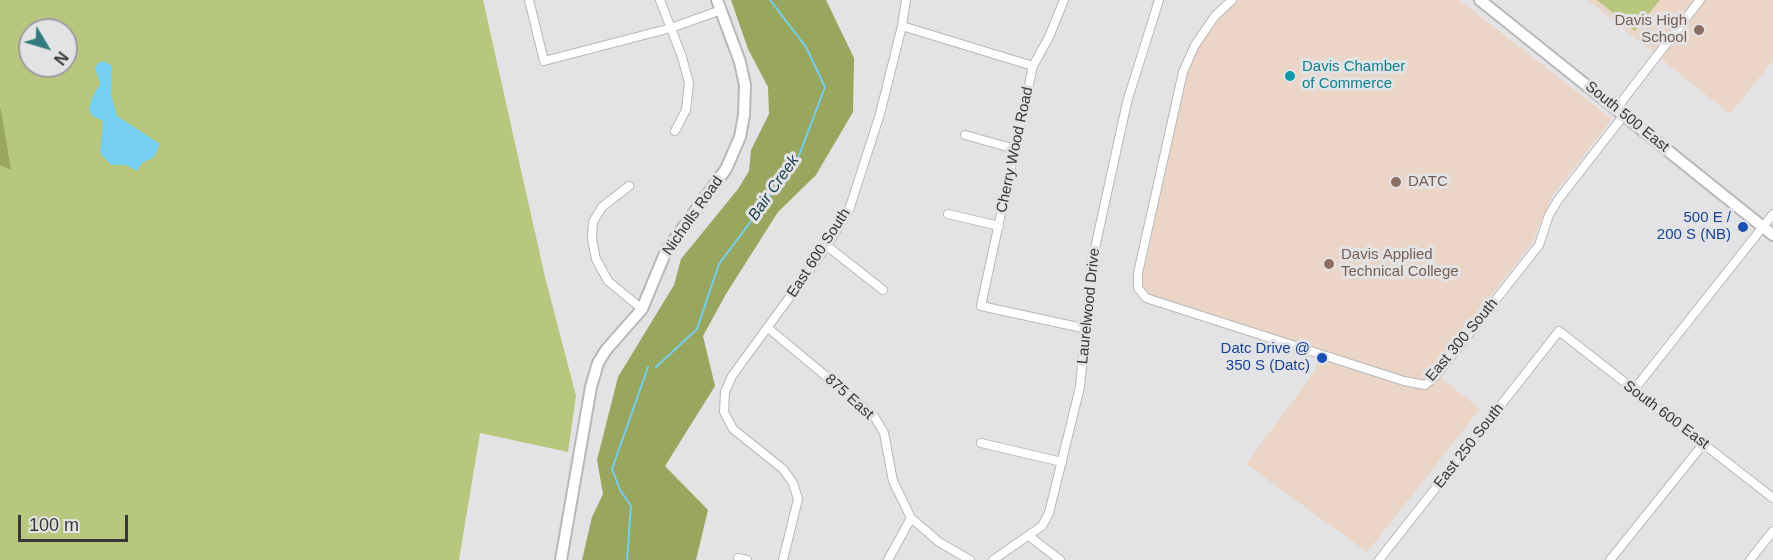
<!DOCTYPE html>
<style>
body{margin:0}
#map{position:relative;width:1773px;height:560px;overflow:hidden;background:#e3e3e5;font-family:Helvetica,sans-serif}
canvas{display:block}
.north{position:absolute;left:18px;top:18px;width:60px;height:60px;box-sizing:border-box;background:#e3e3e5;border:2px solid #9e9ea0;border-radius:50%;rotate:128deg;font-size:16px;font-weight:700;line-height:24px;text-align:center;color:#373738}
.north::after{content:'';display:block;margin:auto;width:21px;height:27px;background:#317a7d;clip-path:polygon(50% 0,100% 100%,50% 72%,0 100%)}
.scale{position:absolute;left:18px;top:515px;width:110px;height:27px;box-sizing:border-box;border:3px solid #373738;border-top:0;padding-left:8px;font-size:18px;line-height:21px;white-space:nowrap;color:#373738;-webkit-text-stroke:4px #e3e3e5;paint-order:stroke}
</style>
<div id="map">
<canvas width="1773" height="560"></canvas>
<div class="north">N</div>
<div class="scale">100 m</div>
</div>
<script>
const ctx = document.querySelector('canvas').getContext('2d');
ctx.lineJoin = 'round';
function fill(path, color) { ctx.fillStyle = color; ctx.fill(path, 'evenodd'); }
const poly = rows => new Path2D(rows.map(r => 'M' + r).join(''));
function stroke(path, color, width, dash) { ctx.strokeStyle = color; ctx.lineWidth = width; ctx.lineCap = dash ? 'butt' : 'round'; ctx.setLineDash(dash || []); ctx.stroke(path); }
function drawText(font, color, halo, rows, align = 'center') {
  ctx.font = font + ' Helvetica,sans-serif'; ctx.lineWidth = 6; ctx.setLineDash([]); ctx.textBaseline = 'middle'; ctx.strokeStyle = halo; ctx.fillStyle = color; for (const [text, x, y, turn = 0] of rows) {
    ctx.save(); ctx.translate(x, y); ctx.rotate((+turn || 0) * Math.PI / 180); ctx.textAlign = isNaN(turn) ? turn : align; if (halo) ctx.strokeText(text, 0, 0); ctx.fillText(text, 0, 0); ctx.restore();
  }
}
fill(poly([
 [1235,0,1459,0,1612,119,1552,196,1532,243,1432,371,1480,409,1367,552,1246,464,1316,370,1317,349,1145,293,1138,284,1192,49,1214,19],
 [1588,0,1773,0,1773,60,1730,114]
]), '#ead5c7');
fill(poly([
 [0,0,483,0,545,277,576,396,568,452,480,433,459,560,0,560],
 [30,30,66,30,66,66,30,66],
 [1597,0,1660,0,1635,31]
]), '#b8c77e');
fill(poly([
 [731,0,826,0,854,58,853,112,816,175,778,212,726,294,703,336,715,386,665,466,708,510,696,560,582,560,592,517,603,494,597,460,618,377,674,285,681,259,738,189,749,171,751,150,769,114,768,87,748,49],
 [0,107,3,122,11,170,0,165]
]), '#98a65e');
fill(poly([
 [104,61,112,66,111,94,117,116,160,144,154,157,142,163,137,171,126,165,111,165,100,153,103,121,91,115,89,109,92,98,100,84,95,68,98,63]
]), '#75cff0');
stroke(poly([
 [656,367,697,329,719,264,798,158,825,87,806,47,770,0],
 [627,560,631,506,620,490,612,469,648,367]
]), '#75cff0', 2);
const street = poly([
 [529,0,544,61,671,28,721,10],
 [660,0,682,57,689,83,686,110,675,131],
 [1064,0,1049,37,1033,66,981,306,1087,329],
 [1232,0,1215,16,1195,45,1183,72,1138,273,1138,288,1146,298,1404,381,1425,385,1435,377,1539,245,1549,215,1558,200,1624,115],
 [902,26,1033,66],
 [1616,109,1700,0],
 [965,135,1015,149],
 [629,186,602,207,593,222,592,239,596,259,608,281,642,309],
 [948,214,999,226],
 [827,246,883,290],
 [768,328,874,416,884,433,893,481,911,518,939,542,970,560],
 [1633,391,1773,214],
 [981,443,1062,462],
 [1029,536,1060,560],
 [738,558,747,560],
 [783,560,798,499,793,483,783,469,733,429,724,412,725,392,732,376,827,246,849,210,880,114,902,26,906,0],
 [888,560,911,518],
 [993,560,1042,526,1049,513,1080,387,1092,262,1127,102,1159,0],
 [1379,560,1559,331,1773,498],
 [1610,560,1704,443],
 [1750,560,1773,531]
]);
const secondary = poly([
 [1480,0,1773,235],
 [561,560,591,387,598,363,606,350,642,309,666,251,726,169,740,137,744,115,745,85,740,62,717,0]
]);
stroke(street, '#b8b8ba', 10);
stroke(secondary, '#b8b8ba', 14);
stroke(street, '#fff', 8);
stroke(secondary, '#fff', 10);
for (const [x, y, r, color] of [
 [1699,30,6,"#8d6e63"],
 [1290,76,6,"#0f9aa8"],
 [1396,182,6,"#8d6e63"],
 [1743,227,6,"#1a4fb4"],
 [1329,264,6,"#8d6e63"],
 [1322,358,6,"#1a4fb4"]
]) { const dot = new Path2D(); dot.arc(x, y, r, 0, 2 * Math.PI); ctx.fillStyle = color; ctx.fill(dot); stroke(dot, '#e3e3e5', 2); }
drawText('15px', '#785e54', '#e3e3e5', [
 ["Davis High",1687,21,"right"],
 ["School",1687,38,"right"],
 ["DATC",1408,182],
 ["Davis Applied",1341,255],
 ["Technical College",1341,272]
], 'left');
drawText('15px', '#0d838f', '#e3e3e5', [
 ["Davis Chamber",1302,67],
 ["of Commerce",1302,84]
], 'left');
drawText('15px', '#373738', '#e3e3e5', [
 ["South 500 East",1627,117,39],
 ["Cherry Wood Road",1015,150,-78],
 ["Nicholls Road",693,216,-55],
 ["East 600 South",819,253,-57],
 ["Laurelwood Drive",1089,306,-84],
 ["East 300 South",1462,340,-50],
 ["875 East",849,397,42],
 ["South 600 East",1666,415,37],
 ["East 250 South",1469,446,-52]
]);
drawText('15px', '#164399', '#e3e3e5', [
 ["500 E /",1731,218],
 ["200 S (NB)",1731,235],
 ["Datc Drive @",1310,349],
 ["350 S (Datc)",1310,366]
], 'right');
drawText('italic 16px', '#194250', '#e3e3e5', [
 ["Bair Creek",774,188,-55]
]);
</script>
